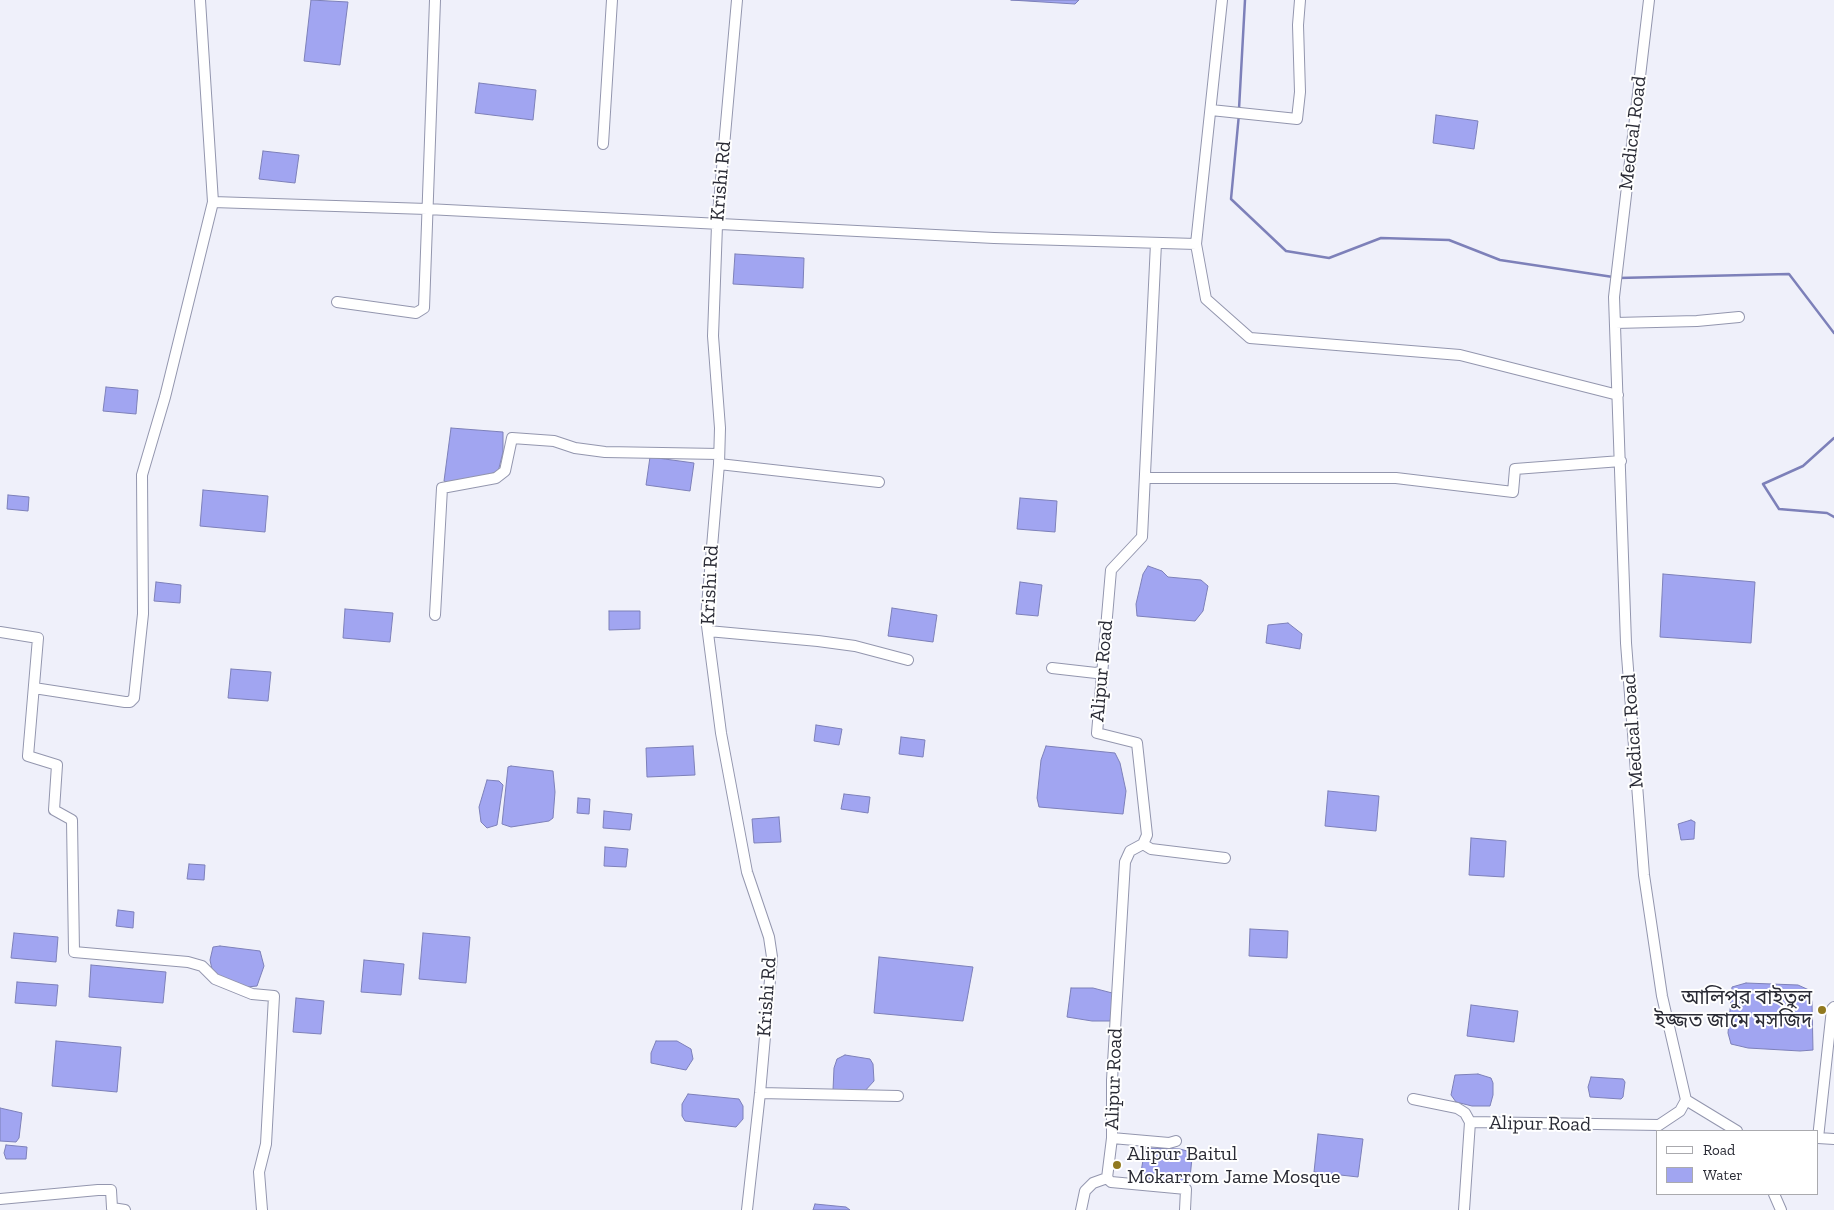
<!DOCTYPE html>
<meta charset="utf-8">
<style>
body{margin:0}
#map{position:relative;width:1834px;height:1210px;overflow:hidden;background:#eff0fa;font-family:"Zilla Slab",serif}
canvas{display:block}
.legend{position:absolute;left:1656px;top:1130px;width:162px;height:65px;box-sizing:border-box;background:#fff;border:1px solid #aaaaae;margin:0;padding:6px 9px;list-style:none;font-size:15px;color:#2a2b35}
.legend li{display:flex;align-items:center;gap:10px;height:25px}
.legend b{width:25px;border:1px solid #aaaaae}
</style>
<div id="map">
<canvas width="1834" height="1210"></canvas>
<ul class="legend">
<li><b style="height:6px;background:#fff"></b>Road</li>
<li><b style="height:14px;background:#a1a5f1"></b>Water</li>
</ul>
</div>
<script>
const ctx = document.querySelector('canvas').getContext('2d');
ctx.lineJoin = 'round';
function fill(path, color) { ctx.fillStyle = color; ctx.fill(path, 'evenodd'); }
const poly = rows => new Path2D(rows.map(r => 'M' + r).join(''));
function stroke(path, color, width, dash) { ctx.strokeStyle = color; ctx.lineWidth = width; ctx.lineCap = dash ? 'butt' : 'round'; ctx.setLineDash(dash || []); ctx.stroke(path); }
function drawText(font, color, halo, rows, align = 'center') {
  ctx.font = font + ' "Zilla Slab","Noto Sans Bengali",serif'; ctx.lineWidth = 4; ctx.setLineDash([]); ctx.textBaseline = 'middle'; ctx.strokeStyle = halo; ctx.fillStyle = color; for (const [text, x, y, turn = 0] of rows) {
    ctx.save(); ctx.translate(x, y); ctx.rotate((+turn || 0) * Math.PI / 180); ctx.textAlign = isNaN(turn) ? turn : align; if (halo) ctx.strokeText(text, 0, 0); ctx.fillText(text, 0, 0); ctx.restore();
  }
}
const water = poly([
 [311,0,348,2,340,65,304,61,311,0],
 [1011,0,1079,0,1075,4,1011,0],
 [479,83,536,90,533,120,475,113,479,83],
 [1436,115,1478,121,1474,149,1433,143,1436,115],
 [263,151,299,155,295,183,259,179,263,151],
 [735,254,804,258,803,288,733,284,735,254],
 [106,387,138,390,136,414,103,411,106,387],
 [451,428,503,432,503,452,498,472,450,483,444,481,451,428],
 [650,457,694,463,690,491,646,485,650,457],
 [203,490,268,496,265,532,200,526,203,490],
 [8,495,29,497,28,511,7,509,8,495],
 [1020,498,1057,501,1055,532,1017,529,1020,498],
 [1148,566,1162,571,1168,577,1201,580,1208,586,1203,611,1195,621,1137,616,1136,604,1143,574,1148,566],
 [1663,574,1755,582,1751,643,1660,637,1663,574],
 [156,582,181,585,180,603,154,601,156,582],
 [1020,582,1042,585,1038,616,1016,614,1020,582],
 [892,608,937,615,933,642,888,636,892,608],
 [345,609,393,613,390,642,343,638,345,609],
 [609,611,640,611,640,629,609,630,609,611],
 [1288,623,1302,634,1300,649,1266,643,1268,625,1288,623],
 [231,669,271,672,268,701,228,698,231,669],
 [816,725,842,729,839,745,814,741,816,725],
 [901,737,925,740,923,757,899,754,901,737],
 [693,746,695,775,647,777,646,748,693,746],
 [1046,746,1115,753,1120,763,1126,791,1123,814,1039,807,1037,798,1041,760,1046,746],
 [511,766,553,771,555,792,553,818,549,821,511,827,502,824,508,767,511,766],
 [487,780,499,781,503,785,497,825,487,828,481,822,479,807,487,780],
 [1328,791,1379,796,1376,831,1325,826,1328,791],
 [844,794,870,797,868,813,841,809,844,794],
 [578,798,590,799,589,814,577,813,578,798],
 [604,811,632,814,630,830,603,828,604,811],
 [779,817,781,842,754,843,752,819,779,817],
 [1691,820,1695,822,1694,839,1681,840,1678,824,1691,820],
 [1471,838,1506,841,1504,877,1469,875,1471,838],
 [605,847,628,849,626,867,604,866,605,847],
 [189,864,205,865,204,880,187,879,189,864],
 [118,910,134,912,133,928,116,926,118,910],
 [1250,929,1288,931,1287,958,1249,956,1250,929],
 [14,933,58,937,56,962,11,958,14,933],
 [423,933,470,937,466,983,419,979,423,933],
 [220,946,260,951,264,966,257,986,247,987,213,974,210,960,213,947,220,946],
 [879,957,973,967,963,1021,874,1013,879,957],
 [364,960,404,964,401,995,361,992,364,960],
 [91,965,166,972,163,1003,89,997,91,965],
 [17,982,58,985,56,1006,15,1003,17,982],
 [1746,983,1798,985,1809,990,1812,1002,1813,1050,1800,1051,1748,1048,1731,1044,1728,1033,1732,987,1746,983],
 [1071,988,1093,988,1116,994,1110,1021,1092,1021,1067,1017,1071,988],
 [296,998,324,1001,321,1034,293,1032,296,998],
 [1471,1005,1518,1011,1514,1042,1467,1036,1471,1005],
 [56,1041,121,1047,117,1092,52,1086,56,1041],
 [656,1041,677,1041,691,1049,693,1059,686,1070,651,1063,651,1053,656,1041],
 [845,1055,870,1059,873,1064,874,1081,863,1093,833,1090,834,1068,837,1059,845,1055],
 [1478,1074,1491,1078,1493,1083,1493,1095,1490,1106,1472,1106,1456,1102,1451,1095,1455,1075,1478,1074],
 [1591,1077,1623,1079,1625,1082,1623,1097,1621,1099,1590,1097,1588,1087,1591,1077],
 [688,1094,739,1099,743,1106,743,1119,736,1127,685,1121,682,1116,682,1104,688,1094],
 [0,1108,22,1113,19,1138,16,1142,0,1141,0,1108],
 [1318,1134,1363,1139,1358,1177,1314,1172,1318,1134],
 [6,1145,27,1147,26,1159,6,1159,4,1153,6,1145],
 [1145,1148,1180,1149,1187,1151,1192,1158,1190,1178,1185,1182,1143,1178,1141,1172,1145,1148],
 [815,1204,846,1207,850,1210,813,1210,815,1204]
]);
fill(water, '#a1a5f1');
stroke(water, '#7d80b9', 1);
stroke(poly([
 [1239,109,1245,0],
 [1239,114,1231,199,1286,251,1329,258,1381,238,1449,240,1500,260,1613,277],
 [1618,278,1789,274,1834,333],
 [1834,438,1803,466,1763,484,1779,509,1827,513,1834,517]
]), '#7d80b9', 2.5);
const minor = poly([
 [737,0,717,225,713,336,720,428,719,464,706,618,721,733,747,872,769,937,772,957,760,1093,747,1210],
 [1649,0,1614,297,1626,643,1644,875,1662,996,1686,1100,1737,1131],
 [1211,110,1297,119,1300,92,1298,25,1300,0],
 [603,144,612,0],
 [213,202,427,209,994,238,1196,244,1222,0],
 [1156,243,1142,537,1111,570,1097,733,1137,743,1147,835,1143,844,1130,851,1125,862,1112,1080,1112,1138,1107,1178,1111,1182,1186,1189,1185,1210],
 [1196,244,1206,299,1250,338,1460,355,1618,395],
 [337,302,416,313,424,308,435,0],
 [1615,323,1697,321,1739,317],
 [719,464,879,482],
 [1145,478,1396,478,1513,492,1515,469,1621,461],
 [435,615,442,488,496,478,505,471,512,438,554,441,575,448,605,452,719,454],
 [708,631,818,641,855,646,908,660],
 [0,632,38,638,28,756,57,765,54,810,72,820,74,952,188,962,202,966,215,979,252,994,274,996,266,1144,259,1172,262,1210],
 [1052,668,1096,673,1102,671],
 [34,688,125,702,130,702,134,698,143,614,142,475,165,397,213,202,200,0],
 [1143,844,1151,849,1225,858],
 [760,1093,898,1096],
 [1413,1099,1457,1108,1465,1113,1470,1122],
 [1112,1138,1169,1143,1176,1141],
 [1818,1138,1832,1009,1834,1007],
 [1818,1138,1834,1139],
 [1774,1194,1781,1210],
 [0,1199,98,1190,111,1190,112,1208,125,1210],
 [1081,1210,1085,1191,1093,1183,1107,1178],
 [1464,1210,1470,1122,1659,1125,1680,1111,1686,1100]
]);
stroke(minor, '#9396ae', 12);
stroke(minor, '#fff', 10);
for (const [x, y, r, color] of [
 [1822,1010,5,"#91791f"],
 [1117,1165,5,"#91791f"]
]) { const dot = new Path2D(); dot.arc(x, y, r, 0, 2 * Math.PI); ctx.fillStyle = color; ctx.fill(dot); stroke(dot, '#fff', 2); }
drawText('20px', '#2a2b35', '#fff', [
 ["Medical Road",1633,133,-83],
 ["Krishi Rd",721,181,-85],
 ["Krishi Rd",710,585,-87],
 ["Alipur Road",1102,671,-85],
 ["Medical Road",1633,731,-94],
 ["Krishi Rd",767,997,-86],
 ["Alipur Road",1114,1079,-88],
 ["Alipur Road",1540,1124,1]
]);
drawText('20px', '#2a2b35', '#fff', [
 ["আলিপুর বাইতুল",1812,998],
 ["ইজ্জত জামে মসজিদ",1812,1021],
 ["Alipur Baitul",1127,1154,"left"],
 ["Mokarrom Jame Mosque",1127,1177,"left"]
], 'right');
</script>
